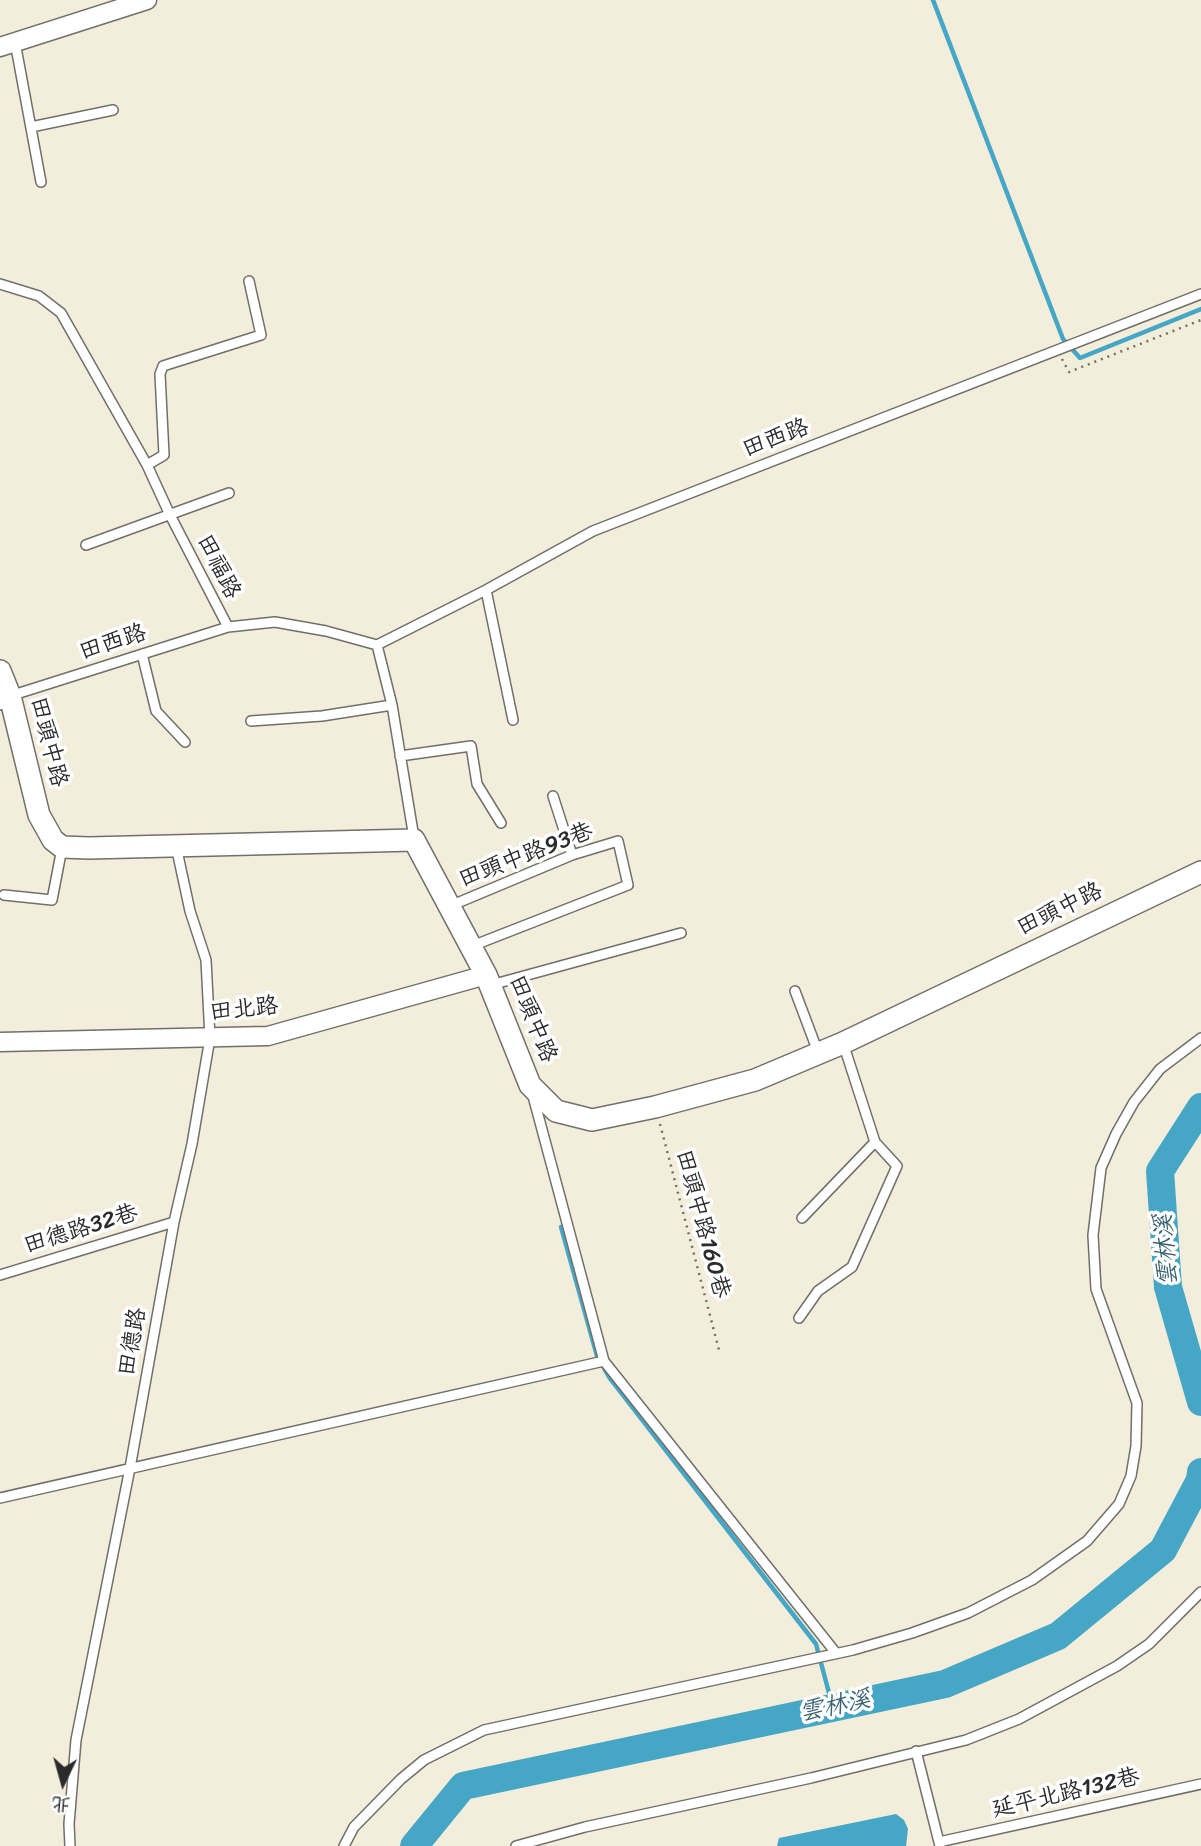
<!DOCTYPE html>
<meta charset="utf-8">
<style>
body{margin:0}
#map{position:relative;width:1201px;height:1846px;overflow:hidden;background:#f2eedb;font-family:Sriracha,"LXGW WenKai TC",sans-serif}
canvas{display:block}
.north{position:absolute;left:28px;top:1748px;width:70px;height:70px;-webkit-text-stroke:5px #fff;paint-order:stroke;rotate:185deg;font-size:19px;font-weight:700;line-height:28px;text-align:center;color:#2b2b2b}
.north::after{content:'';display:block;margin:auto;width:24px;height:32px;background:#2b2b2b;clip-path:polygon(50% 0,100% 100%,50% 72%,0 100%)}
</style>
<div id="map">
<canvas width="1201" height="1846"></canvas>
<div class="north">北</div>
</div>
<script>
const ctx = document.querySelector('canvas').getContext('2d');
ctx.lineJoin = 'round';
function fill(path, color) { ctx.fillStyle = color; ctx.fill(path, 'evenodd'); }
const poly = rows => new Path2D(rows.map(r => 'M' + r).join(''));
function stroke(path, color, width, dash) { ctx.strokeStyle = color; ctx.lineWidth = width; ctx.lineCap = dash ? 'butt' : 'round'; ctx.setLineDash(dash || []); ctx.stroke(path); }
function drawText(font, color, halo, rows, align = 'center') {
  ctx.font = font + ' Sriracha,"LXGW WenKai TC",sans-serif'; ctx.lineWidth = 7; ctx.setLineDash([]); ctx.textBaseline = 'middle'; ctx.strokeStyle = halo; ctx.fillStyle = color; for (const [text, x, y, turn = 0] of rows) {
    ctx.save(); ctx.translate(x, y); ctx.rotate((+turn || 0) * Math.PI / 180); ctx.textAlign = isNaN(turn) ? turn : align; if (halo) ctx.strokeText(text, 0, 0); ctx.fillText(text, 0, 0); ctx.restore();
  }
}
fill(poly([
 [896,1814,904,1820,908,1829,906,1846,777,1846,779,1838]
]), '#45a6c5');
stroke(poly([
 [933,0,1063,339,1080,358,1201,309],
 [561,1227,597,1356,609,1377,816,1644,833,1708]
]), '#45a6c5', 4.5);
stroke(poly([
 [1201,1107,1160,1171,1168,1287,1201,1402],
 [414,1846,463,1786,945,1684,1058,1636,1163,1550,1200,1480,1201,1472]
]), '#45a6c5', 28);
const service = poly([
 [15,42,41,182],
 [31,127,113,110],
 [0,284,39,296,61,313,147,465,170,515,228,627],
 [147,465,164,455,160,374,163,366,261,335,249,281],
 [86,545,229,493],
 [486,590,513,720],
 [377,645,486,590,593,531,1201,294],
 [142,654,156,711,185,742],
 [0,705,10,696,228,627,275,622,326,631,377,645,392,705,414,838],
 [251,721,322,716,392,705],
 [400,756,471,746,477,784,501,823],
 [553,796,572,855],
 [4,895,52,900,62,848],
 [450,906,572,855,618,841,628,885,472,946],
 [491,985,681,933],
 [795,991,818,1052],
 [533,1096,604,1361],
 [802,1218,875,1142],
 [0,1275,174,1222],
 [799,1318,818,1291,852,1267,897,1166,875,1142,843,1043],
 [0,1498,604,1361,836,1653],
 [916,1751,940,1846],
 [939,1842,1201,1784],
 [70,1846,69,1824,76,1740,130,1468,174,1222,192,1144,210,1038,206,960,190,911,176,846],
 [344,1846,354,1827,401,1779,424,1760,484,1730,853,1650,912,1633,968,1613,1032,1580,1087,1541,1119,1504,1131,1476,1136,1446,1137,1403,1096,1289,1093,1235,1101,1168,1116,1134,1134,1102,1160,1069,1201,1038],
 [516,1846,585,1827,811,1778,966,1740,1019,1719,1117,1666,1149,1644,1201,1592]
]);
const minor = poly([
 [0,47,147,0],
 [0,1042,268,1036,486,975]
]);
const tertiary = poly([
 [0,671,10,696,39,815,53,840,62,847,89,848,414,840,486,975,530,1085,556,1111,592,1120,655,1107,755,1080,843,1043,1201,872]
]);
stroke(service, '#716f69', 12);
stroke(minor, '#716f69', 21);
stroke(tertiary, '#716f69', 24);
stroke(poly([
 [1062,359,1069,372,1201,320],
 [660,1124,719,1350]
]), '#716f69', 2.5, [2, 5]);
stroke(service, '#fff', 9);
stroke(minor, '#fff', 18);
stroke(tertiary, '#fff', 21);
drawText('23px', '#2b2b2b', '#fff', [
 ["田西路",776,439,-21],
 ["田福路",218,567,63],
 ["田西路",113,643,-18],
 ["田頭中路",48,742,76],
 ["田頭中路93巷",526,856,-21],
 ["田頭中路",1060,910,-26],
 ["田北路",244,1010,-6],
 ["田頭中路",532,1019,68],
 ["田頭中路160巷",702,1224,75],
 ["田德路32巷",81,1230,-17],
 ["田德路",133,1342,-80],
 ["延平北路132巷",1066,1794,-13]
]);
drawText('italic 24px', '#376270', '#fff', [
 ["雲林溪",1167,1250,-95],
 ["雲林溪",835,1707,-12]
]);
</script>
